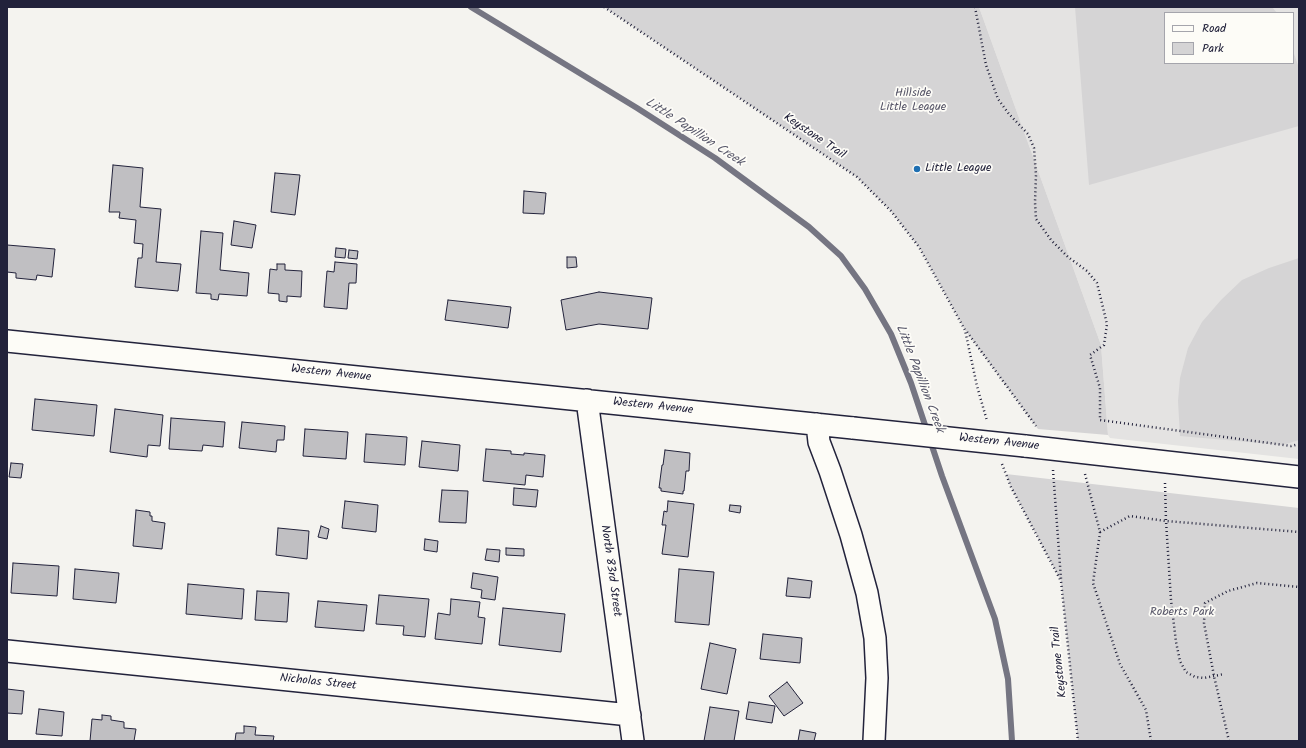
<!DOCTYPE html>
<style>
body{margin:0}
#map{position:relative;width:1306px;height:748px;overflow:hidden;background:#f4f3ef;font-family:Kalam,sans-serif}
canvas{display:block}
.frame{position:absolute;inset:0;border:8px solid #22223b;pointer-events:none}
.legend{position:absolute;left:1164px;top:12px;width:130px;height:52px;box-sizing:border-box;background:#fdfcf7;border:1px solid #a5a5ac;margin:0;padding:5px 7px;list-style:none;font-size:12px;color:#22223b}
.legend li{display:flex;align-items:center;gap:8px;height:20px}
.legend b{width:20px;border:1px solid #a5a5ac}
</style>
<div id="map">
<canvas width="1306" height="748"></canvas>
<div class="frame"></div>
<ul class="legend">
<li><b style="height:5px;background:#fdfcf7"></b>Road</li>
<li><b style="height:11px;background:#d5d4d5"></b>Park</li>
</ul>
</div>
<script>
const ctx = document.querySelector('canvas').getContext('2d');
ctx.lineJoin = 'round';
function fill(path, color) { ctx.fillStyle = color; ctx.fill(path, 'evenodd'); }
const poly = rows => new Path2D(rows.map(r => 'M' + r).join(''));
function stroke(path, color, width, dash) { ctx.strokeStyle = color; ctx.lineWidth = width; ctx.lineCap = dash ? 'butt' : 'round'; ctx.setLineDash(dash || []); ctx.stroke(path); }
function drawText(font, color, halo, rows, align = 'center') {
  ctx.font = font + ' Kalam,sans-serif'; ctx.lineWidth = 3.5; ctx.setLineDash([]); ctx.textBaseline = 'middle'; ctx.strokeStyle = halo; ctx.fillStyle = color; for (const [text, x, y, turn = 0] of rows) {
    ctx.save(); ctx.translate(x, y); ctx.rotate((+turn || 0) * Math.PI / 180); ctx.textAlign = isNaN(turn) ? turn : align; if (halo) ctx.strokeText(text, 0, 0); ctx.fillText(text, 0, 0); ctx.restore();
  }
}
fill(poly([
 [979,7,1299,7,1299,459,1110,438,1108,435,1101,345],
 [1165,13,1293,13,1293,63,1165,63]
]), '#e4e3e2');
fill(poly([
 [604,7,979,7,1101,345,1108,435,1038,429,965,330,919,247,891,211,857,177],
 [1075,7,1272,7,1277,13,1165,13,1165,63,1293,63,1293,51,1299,68,1299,126,1089,185],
 [1299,258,1299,440,1283,445,1180,436,1178,401,1180,378,1188,348,1202,322,1221,300,1242,280,1269,268],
 [1006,474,1299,508,1299,741,1078,741,1061,581,1011,487]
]), '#d5d4d5');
stroke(poly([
 [471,7,637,108,715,158,809,227,841,256,865,289,891,334,911,383,942,476,995,619,1008,679,1012,741]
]), '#757582', 6);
const building = poly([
 [113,165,143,168,140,207,161,209,156,262,181,264,178,291,135,287,138,258,142,258,143,244,134,243,136,220,119,218,120,212,109,212,113,165],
 [275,173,300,175,295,215,271,212,275,173],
 [524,191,546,193,544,214,523,213,524,191],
 [234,221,256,225,252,248,231,245,234,221],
 [201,231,223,233,220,270,249,273,247,296,219,294,218,300,211,299,211,294,196,293,201,231],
 [7,245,55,249,52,277,37,275,36,280,16,278,16,273,7,272,7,245],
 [336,248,346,249,345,258,335,257,336,248],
 [349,250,358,251,357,259,348,258,349,250],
 [567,257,576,257,577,267,567,268,567,257],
 [335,262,357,264,356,283,349,283,347,309,324,307,327,271,334,272,335,262],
 [277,264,285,264,285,270,302,271,301,297,287,296,287,302,279,301,279,294,268,293,270,269,277,270,277,264],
 [599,292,652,298,648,329,599,324,566,330,561,300,599,292],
 [448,300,511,307,508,328,445,320,448,300],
 [35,399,97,405,94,436,32,430,35,399],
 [115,409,163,415,160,446,148,445,147,457,110,452,115,409],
 [171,418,225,422,223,447,203,445,202,451,169,449,171,418],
 [242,422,285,426,284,440,277,440,276,452,239,448,242,422],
 [305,429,348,432,346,459,303,456,305,429],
 [366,434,407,437,405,465,364,462,366,434],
 [422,441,460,445,458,471,419,467,422,441],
 [486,449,511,451,511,454,524,455,524,453,545,455,543,477,526,475,525,485,483,481,486,449],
 [665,450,690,453,689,471,686,471,684,491,683,491,683,494,661,491,661,488,659,488,662,465,663,465,665,450],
 [11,463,23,464,21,478,9,477,11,463],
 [514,488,538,490,536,507,513,505,514,488],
 [442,490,468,491,466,523,439,522,442,490],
 [345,501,378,505,376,532,342,528,345,501],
 [668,501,694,504,688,557,662,554,666,525,662,525,664,511,667,512,668,501],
 [730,505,741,506,740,513,729,511,730,505],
 [136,510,150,512,150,516,152,516,152,521,165,523,162,549,133,546,136,510],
 [321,526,329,529,327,539,318,537,321,526],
 [278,528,309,531,307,559,276,555,278,528],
 [425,539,438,541,437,552,424,550,425,539],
 [506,548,524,549,524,556,506,555,506,548],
 [487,549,500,550,499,562,485,560,487,549],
 [13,563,59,566,57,596,11,593,13,563],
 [75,569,119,573,116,603,73,599,75,569],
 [679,569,714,572,709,625,675,622,679,569],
 [473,573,498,577,495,600,481,598,482,590,471,588,473,573],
 [788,578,812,581,810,598,786,596,788,578],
 [188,584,244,589,242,619,186,614,188,584],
 [257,591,289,593,287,622,255,620,257,591],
 [379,595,429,599,425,637,403,635,404,626,376,624,379,595],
 [451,599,480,602,478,617,485,618,482,644,435,639,438,613,450,615,451,599],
 [318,601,367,605,364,631,315,627,318,601],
 [503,608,565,614,561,652,499,645,503,608],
 [763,634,802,638,800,663,760,659,763,634],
 [710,643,736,649,727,694,701,689,710,643],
 [787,682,803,703,784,716,769,696,787,682],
 [7,689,24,691,22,714,7,713,7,689],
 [749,702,775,706,772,723,746,719,749,702],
 [710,707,739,711,734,741,704,741,710,707],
 [39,709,64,712,62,736,36,734,39,709],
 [102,715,111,716,111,720,124,722,124,728,136,729,134,741,90,741,92,719,102,720,102,715],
 [244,726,256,727,255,735,274,736,273,741,235,741,236,733,244,733,244,726],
 [800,730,816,733,814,741,798,741,800,730]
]);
fill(building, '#c0bfc2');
stroke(building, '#22223b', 1);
const minor = poly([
 [7,341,853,428],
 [587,400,633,741],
 [817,424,819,442,830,471,851,535,867,593,875,638,877,678,874,741],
 [1025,446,1299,477],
 [7,651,630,715]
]);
stroke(minor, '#22223b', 24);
stroke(poly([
 [604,7,857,177,891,211,919,247,965,330,977,386,987,421],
 [975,7,986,65,998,99,1009,114,1028,134,1034,148,1036,175,1035,202,1036,219,1051,240,1068,257,1087,271,1097,283,1107,324,1104,345,1090,355,1100,388,1100,420,1291,446,1299,444],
 [967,332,1036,426],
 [1002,464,1011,487,1061,581,1078,741],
 [1053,470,1061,579],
 [1085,474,1100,532,1093,583,1120,664,1146,710,1151,741],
 [1165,483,1166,521,1171,600,1176,642,1180,661,1186,672,1195,677,1204,678,1224,674],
 [1100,532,1130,516,1166,521,1299,532],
 [1229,741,1214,676,1204,623,1205,603,1228,591,1257,583,1299,587]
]), '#22223b', 2.5, [1, 3]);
stroke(minor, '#fdfcf7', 21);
const minorBridge = poly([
 [853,428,1025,446]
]);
stroke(minorBridge, '#22223b', 24, []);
stroke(minorBridge, '#fdfcf7', 21);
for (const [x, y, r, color] of [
 [917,169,4,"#1f6fb2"]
]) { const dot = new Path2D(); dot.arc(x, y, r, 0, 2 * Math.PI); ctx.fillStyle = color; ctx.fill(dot); stroke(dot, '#fdfcf7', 1.5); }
drawText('12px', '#585769', '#fdfcf7', [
 ["Hillside",913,94],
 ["Little League",913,108],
 ["Roberts Park",1182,613]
]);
drawText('12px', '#22223b', '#fdfcf7', [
 ["Keystone Trail",814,137,34],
 ["Western Avenue",331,374,6],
 ["Western Avenue",653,407,6],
 ["Western Avenue",999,443,6],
 ["North 83rd Street",610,571,82],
 ["Keystone Trail",1060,662,-96],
 ["Nicholas Street",318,683,6]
]);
drawText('12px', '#22223b', '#fdfcf7', [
 ["Little League",925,169]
], 'left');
drawText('italic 13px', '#59596b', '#fdfcf7', [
 ["Little Papillion Creek",694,133,33],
 ["Little Papillion Creek",919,379,69]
]);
</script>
